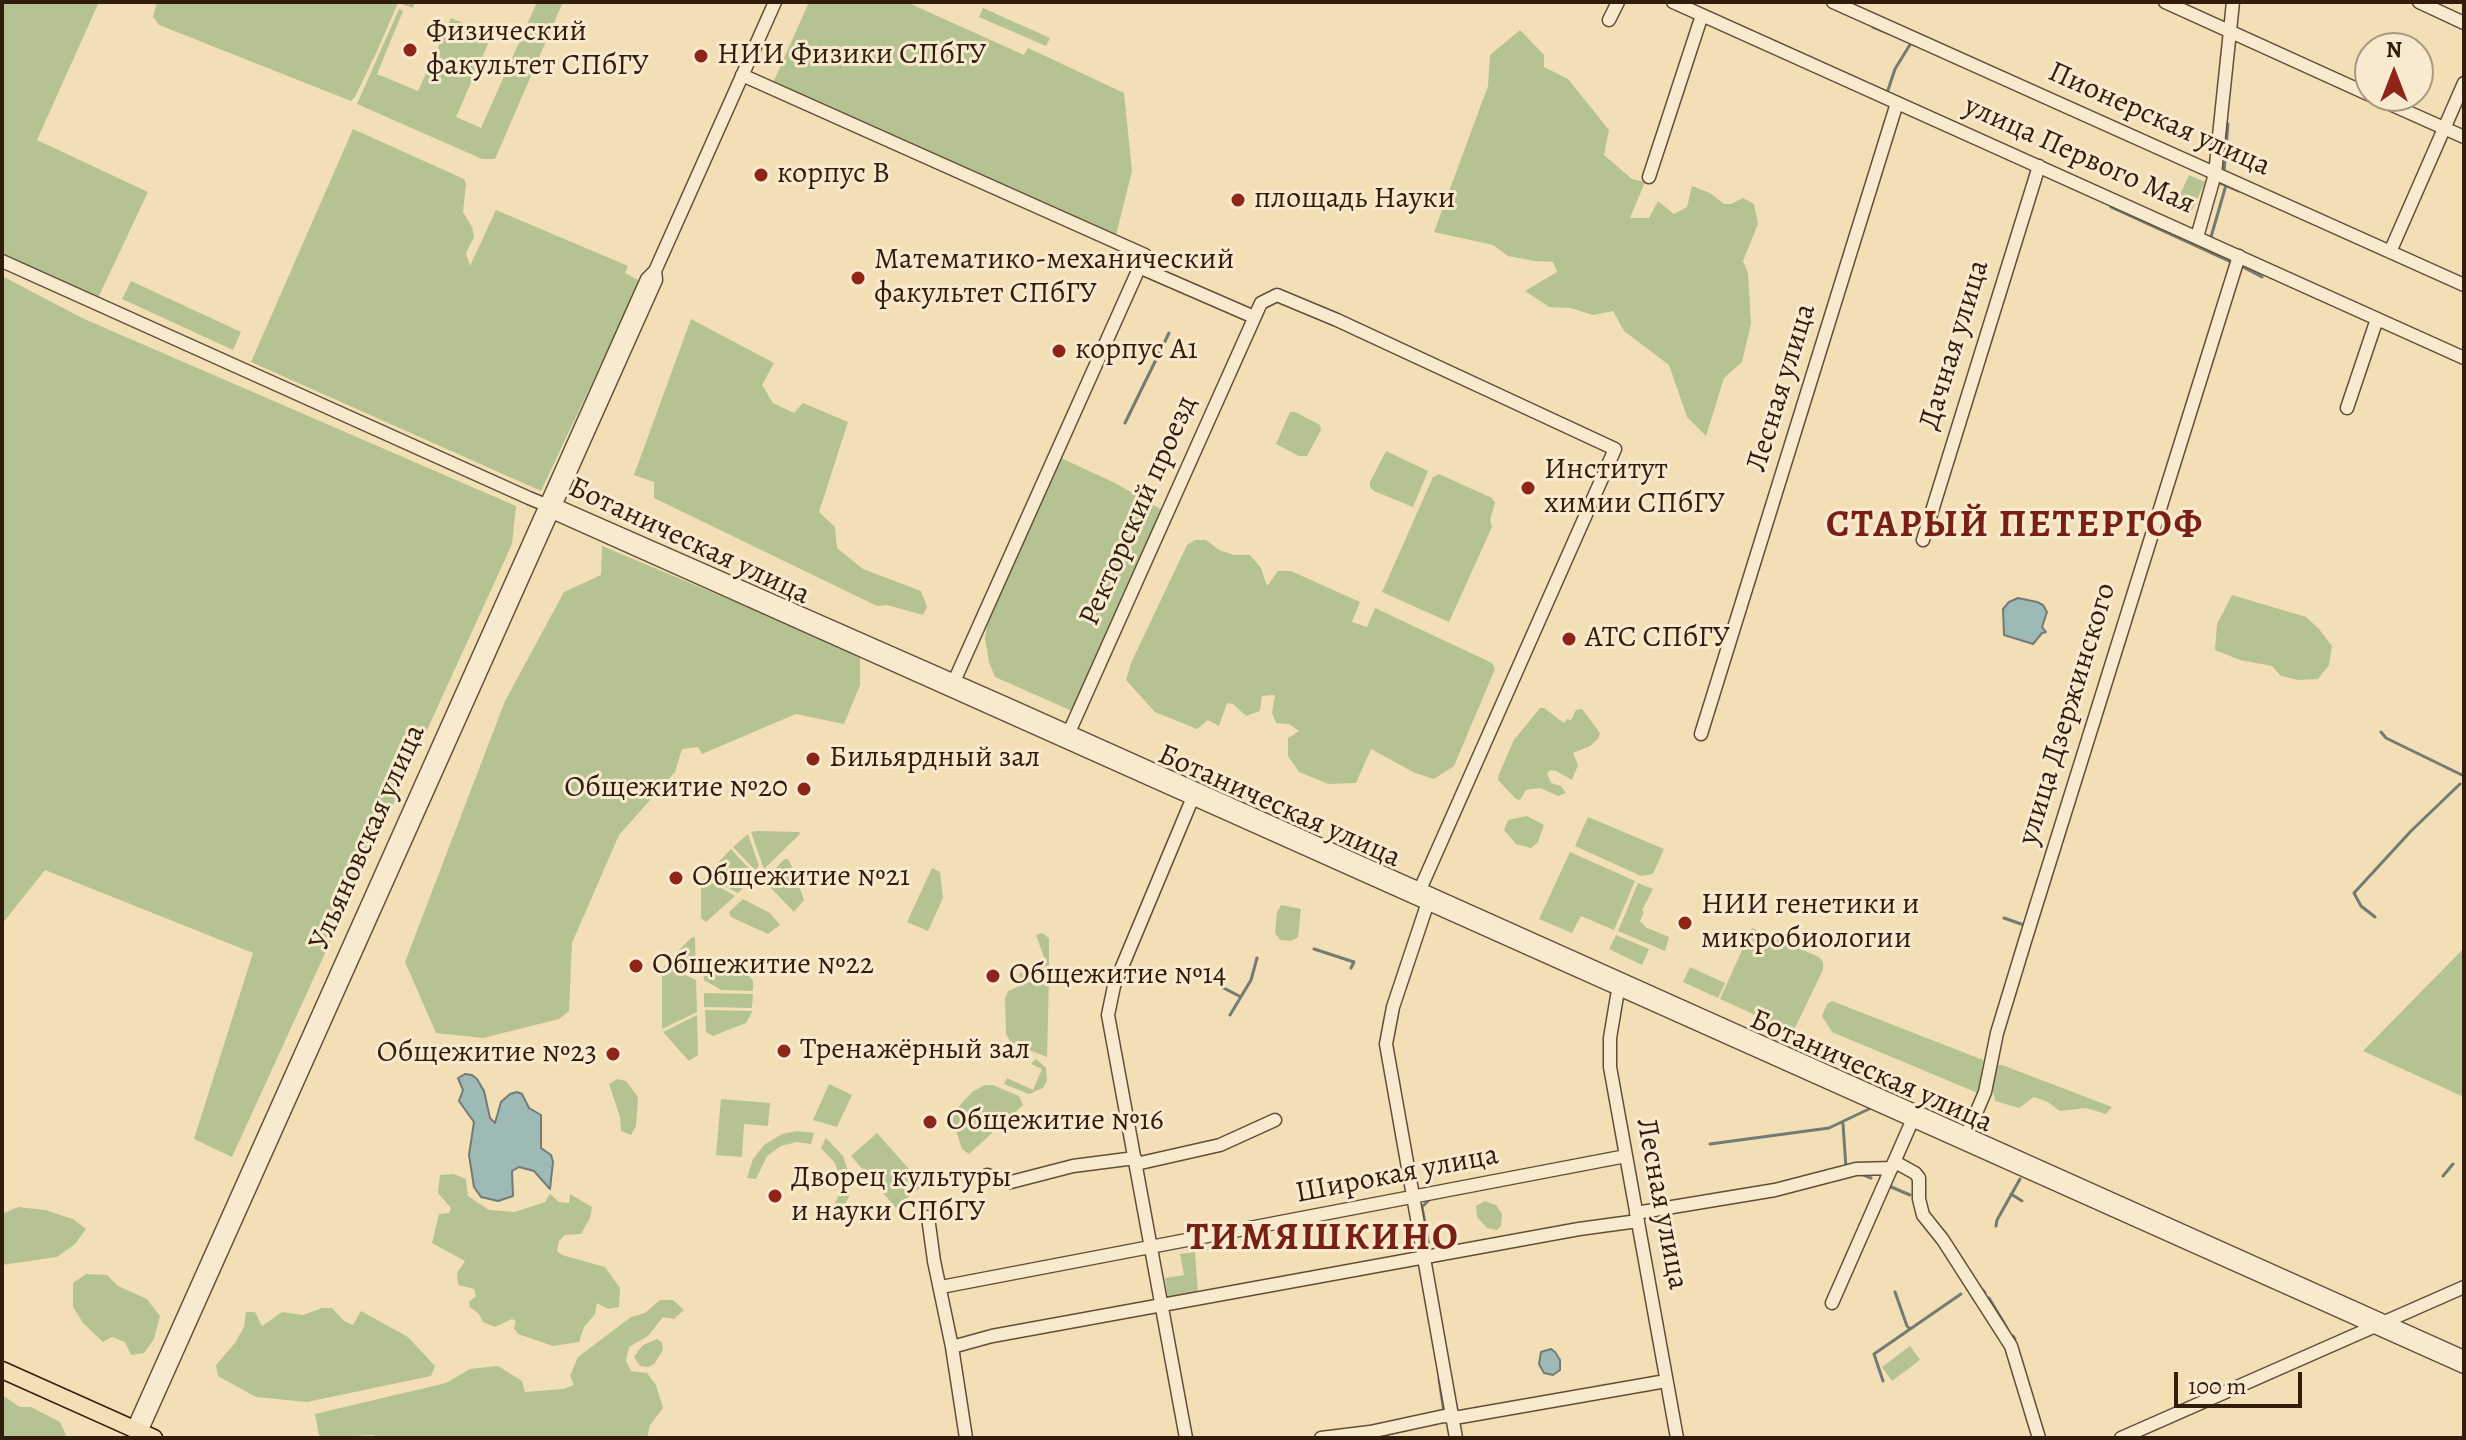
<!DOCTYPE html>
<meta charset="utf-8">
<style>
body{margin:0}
#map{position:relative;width:2466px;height:1440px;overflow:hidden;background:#f3dfb5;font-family:Alegreya,serif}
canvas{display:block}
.frame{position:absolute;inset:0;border:4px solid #321d0d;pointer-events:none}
.north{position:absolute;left:2354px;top:32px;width:80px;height:80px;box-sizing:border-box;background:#f7eacf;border:2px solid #a89881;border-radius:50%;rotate:0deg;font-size:22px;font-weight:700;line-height:32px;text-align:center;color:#321d0d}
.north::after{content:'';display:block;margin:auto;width:28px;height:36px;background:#8f2418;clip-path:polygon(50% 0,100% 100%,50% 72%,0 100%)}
.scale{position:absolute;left:2174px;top:1372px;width:128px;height:36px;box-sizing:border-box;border:4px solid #321d0d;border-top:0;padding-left:10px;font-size:24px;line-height:28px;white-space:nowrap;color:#321d0d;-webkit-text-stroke:6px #f7eacf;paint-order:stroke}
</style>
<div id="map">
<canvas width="2466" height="1440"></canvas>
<div class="frame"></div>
<div class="north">N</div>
<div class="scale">100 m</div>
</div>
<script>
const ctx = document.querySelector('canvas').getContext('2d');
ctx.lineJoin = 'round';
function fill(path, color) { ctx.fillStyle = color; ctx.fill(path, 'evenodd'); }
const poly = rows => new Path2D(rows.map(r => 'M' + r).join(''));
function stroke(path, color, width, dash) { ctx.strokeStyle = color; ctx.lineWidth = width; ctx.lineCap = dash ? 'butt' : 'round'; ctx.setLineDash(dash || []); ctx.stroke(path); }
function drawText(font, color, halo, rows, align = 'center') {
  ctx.font = font + ' Alegreya,serif'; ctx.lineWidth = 6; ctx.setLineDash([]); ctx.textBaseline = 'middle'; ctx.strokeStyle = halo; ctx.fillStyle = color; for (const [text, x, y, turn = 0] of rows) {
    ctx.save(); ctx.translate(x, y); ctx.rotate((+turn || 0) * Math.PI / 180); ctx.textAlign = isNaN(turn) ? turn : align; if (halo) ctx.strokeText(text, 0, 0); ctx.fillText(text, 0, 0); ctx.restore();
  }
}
fill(poly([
 [2,2,99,2,37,140,148,192,98,298,2,255],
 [157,2,415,2,413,8,398,3,377,51,355,97,351,101,159,25,153,17],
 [537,2,563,2,495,159,482,159,357,104,399,9,403,11,377,74,418,91,451,18,492,35,456,117,481,128],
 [809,2,912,2,913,5,1024,55,1028,48,1124,93,1132,171,1116,235,773,83],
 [983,8,1050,38,1046,46,979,17],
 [1520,30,1544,55,1544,67,1568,79,1609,130,1604,155,1632,179,1645,182,1630,218,1649,218,1658,201,1674,214,1687,207,1692,186,1710,193,1724,204,1731,204,1743,198,1754,204,1758,224,1743,261,1748,273,1751,324,1742,362,1724,378,1706,436,1687,417,1669,365,1624,331,1613,311,1593,315,1571,308,1549,307,1525,291,1557,272,1553,262,1535,261,1508,256,1493,245,1434,232,1488,86,1490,55],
 [353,129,464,179,466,184,463,212,472,227,474,237,466,253,470,266,496,210,628,266,625,273,640,281,541,491,251,362],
 [2189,175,2205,182,2192,210,2176,203],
 [2,276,82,318,516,506,512,544,232,1157,194,1139,253,953,45,870,2,924],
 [131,281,241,332,233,350,122,299],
 [691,319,774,363,762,385,773,403,794,413,803,403,848,422,819,512,835,527,837,548,863,569,921,591,927,607,923,615,887,605,877,606,654,498,654,482,634,475],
 [1290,412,1295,412,1320,425,1321,430,1307,456,1299,456,1276,444],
 [1386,451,1428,471,1413,507,1374,491,1370,487,1370,482],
 [1061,458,1115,483,1162,510,1072,711,995,677,989,662,985,638,988,620],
 [1439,474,1492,498,1495,503,1490,520,1492,527,1449,622,1382,592,1433,477],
 [1195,540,1206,540,1219,550,1234,555,1250,555,1261,568,1267,586,1278,571,1291,571,1360,602,1352,622,1367,627,1375,608,1492,663,1495,669,1454,766,1434,779,1415,773,1371,749,1356,783,1328,784,1299,772,1288,756,1288,738,1299,731,1289,724,1276,723,1272,713,1275,695,1262,696,1260,711,1246,716,1233,704,1227,703,1219,726,1208,720,1197,729,1155,712,1126,680,1131,663,1187,545],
 [602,546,860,654,860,685,844,724,796,714,702,754,698,747,682,749,675,772,619,835,572,943,569,1011,559,1019,483,1038,436,1033,405,962,505,701,564,592,601,575],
 [2232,595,2306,617,2319,629,2332,646,2329,665,2318,679,2298,680,2281,676,2272,666,2240,660,2215,650,2217,624],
 [1540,708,1544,708,1564,723,1567,719,1571,720,1576,710,1582,709,1600,733,1598,739,1590,746,1573,753,1578,765,1572,780,1556,771,1550,770,1547,774,1551,783,1561,786,1566,793,1558,796,1540,788,1532,789,1526,790,1520,800,1516,799,1498,780,1499,774,1514,740],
 [1527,816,1544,825,1538,842,1531,848,1516,844,1504,830,1508,820],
 [1588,817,1664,849,1653,874,1641,876,1575,846],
 [757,831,799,832,800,834,764,869,751,832],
 [748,834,759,866,755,870,733,847],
 [731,849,756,876,738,893,705,876],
 [1570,852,1635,881,1614,930,1581,916,1572,933,1539,919],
 [785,859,788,859,793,869,804,900,794,912,770,887,766,877],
 [932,868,940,872,943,898,928,931,907,922],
 [704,878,735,896,706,922,701,918,701,888],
 [1638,883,1653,889,1642,910,1644,912,1640,921,1647,928,1669,937,1665,951,1618,931],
 [743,899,770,913,780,925,768,934,731,917,729,912],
 [1281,905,1301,909,1298,937,1291,941,1280,940,1275,933,1277,912],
 [1752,928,1819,957,1823,962,1823,970,1793,1032,1720,999],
 [1042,933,1049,938,1049,965,1046,969,1021,980,1019,974,1046,963,1036,935],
 [1616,935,1649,949,1642,965,1609,949],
 [695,937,696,976,666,963,691,938],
 [2464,948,2464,1097,2363,1051],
 [707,961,749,976,753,981,753,991,721,990,704,980,703,965],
 [665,965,696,980,697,1012,662,1029,662,971],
 [1690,967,1725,983,1718,998,1683,982],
 [1043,976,1049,976,1047,1057,1011,1043,1006,1034,1005,999,1008,991],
 [704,993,753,994,752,1008,704,1007],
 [1832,1001,1983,1060,1980,1094,1832,1032,1822,1016,1827,1004],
 [705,1010,752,1011,752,1012,746,1023,713,1036,706,1032],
 [697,1015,698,1055,689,1061,663,1032],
 [1036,1059,1046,1068,1047,1081,1043,1088,1029,1094,1004,1084,1007,1078,1033,1090,1042,1069,1031,1064],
 [1995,1065,2002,1065,2112,1107,2106,1114,2086,1108,2060,1111,2048,1102,2034,1097,2019,1108,1995,1101,1990,1076],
 [617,1079,626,1081,638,1097,636,1126,631,1135,621,1131,620,1117,609,1084],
 [829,1084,852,1095,837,1127,813,1120],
 [985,1085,993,1085,1019,1096,1023,1105,969,1154,962,1149,953,1122,953,1113,972,1092],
 [721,1099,770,1103,768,1126,744,1124,742,1157,716,1155],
 [797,1131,814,1133,811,1144,797,1142,781,1146,767,1156,756,1179,747,1178,753,1159,764,1145,782,1134],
 [877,1133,923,1185,896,1208,851,1156],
 [826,1138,843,1156,850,1177,849,1197,838,1217,831,1212,839,1195,840,1178,835,1163,821,1148],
 [454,1174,466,1179,468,1196,489,1210,515,1212,545,1202,550,1194,559,1202,569,1203,570,1194,592,1207,590,1218,581,1234,565,1235,559,1241,557,1251,562,1255,605,1267,620,1288,619,1307,608,1309,597,1303,595,1314,584,1327,579,1342,553,1346,518,1334,514,1328,516,1321,512,1319,495,1327,483,1322,479,1314,470,1307,469,1302,476,1296,474,1289,458,1285,457,1273,465,1261,432,1243,439,1214,449,1213,451,1208,438,1193,440,1175],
 [1485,1201,1496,1205,1502,1214,1501,1226,1497,1230,1487,1228,1477,1217,1476,1206],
 [18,1207,45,1210,73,1219,86,1229,75,1244,57,1257,2,1265,2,1214],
 [1195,1252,1198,1294,1168,1298,1165,1278,1184,1275,1180,1254],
 [86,1274,107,1275,118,1286,147,1299,160,1316,154,1339,144,1353,131,1355,125,1342,112,1337,103,1342,83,1323,73,1307,73,1283],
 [660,1300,673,1300,684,1310,674,1319,663,1317,648,1336,629,1347,626,1361,631,1371,647,1373,656,1385,663,1408,650,1425,647,1438,379,1438,373,1435,321,1438,319,1435,315,1414,446,1383,470,1369,498,1366,522,1381,525,1392,563,1389,574,1385,570,1376,578,1357,631,1317,645,1313],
 [322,1308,332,1308,344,1321,353,1325,361,1311,408,1337,435,1366,431,1376,307,1402,256,1397,218,1376,216,1365,235,1343,244,1327,246,1312,255,1312,262,1326,282,1312,303,1315],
 [657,1339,662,1342,663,1350,654,1364,648,1367,640,1366,634,1357,638,1351,643,1345],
 [1910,1346,1920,1360,1892,1381,1882,1367],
 [2,1395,20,1407,31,1407,60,1422,66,1435,64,1438,2,1438]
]), '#b5c392');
const water = poly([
 [2018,598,2037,602,2043,605,2047,612,2042,627,2046,632,2042,633,2033,644,2004,635,2003,609,2009,602,2018,598],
 [465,1074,472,1075,477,1079,484,1091,490,1118,495,1123,501,1102,510,1094,517,1092,522,1094,529,1108,541,1115,541,1148,551,1155,553,1162,550,1189,534,1171,519,1167,512,1171,513,1196,498,1201,481,1197,474,1187,469,1155,474,1122,459,1101,463,1090,458,1078,465,1074],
 [1551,1349,1555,1352,1560,1360,1560,1370,1553,1375,1544,1373,1539,1364,1541,1352,1551,1349]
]);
fill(water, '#9ebab7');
stroke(water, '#737b73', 2);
stroke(poly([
 [1873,27,1888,33],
 [1888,90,1895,69,1911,43,1914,45],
 [2224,172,2228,124],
 [2218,182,2239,191],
 [2111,207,2231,262],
 [2211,237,2226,185],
 [2243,267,2262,277],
 [1125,423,1169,333],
 [2381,732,2386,738,2464,776],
 [2375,917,2361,906,2354,893,2411,831,2460,784],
 [2004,918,2024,925,2025,922],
 [1314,949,1354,962,1351,968],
 [1220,986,1241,997],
 [1230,1015,1251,980,1257,958],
 [1843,1124,1846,1168],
 [1710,1144,1829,1128,1869,1109],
 [1861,1174,1871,1178],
 [2443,1176,2453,1164],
 [1889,1186,1910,1195],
 [2011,1194,2022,1201],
 [1996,1226,1997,1220,2020,1179],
 [1429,1246,1422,1207,1430,1199],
 [1983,1290,1985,1293],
 [1895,1292,1907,1326,1910,1329],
 [1989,1298,2007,1328],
 [2013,1336,2015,1339],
 [1439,1379,1444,1412],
 [1883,1381,1874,1354,1961,1294],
 [1371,1438,1410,1429]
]), '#737b73', 3);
const minor = poly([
 [1673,2,2464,358],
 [1833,2,2464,285],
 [2165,2,2370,95],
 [2419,2,2464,23],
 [1609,20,1618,2],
 [742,75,1145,255,952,686],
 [2372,96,2464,137],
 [1649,177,1702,15],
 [2197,237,2215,174,2233,2],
 [2390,252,2464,83],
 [2,261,529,498,546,505,555,505,1007,704,2464,1357],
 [1139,267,1254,317],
 [2347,408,2377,319],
 [546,505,552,512,2464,1367],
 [1923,540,2039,166],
 [1701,734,1897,103],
 [1066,739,1261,303,1277,295,1337,320,1615,449,1418,894],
 [1430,896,1393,1007,1386,1044,1456,1438],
 [1622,983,1617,996,1610,1038,1610,1067,1677,1438],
 [1965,1139,1985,1092,1997,1033,2025,941,2239,256],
 [1895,1162,1915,1173,1919,1178,1919,1199,1923,1215,1943,1240,2011,1346,2039,1438],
 [1136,1164,1220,1145,1275,1120],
 [987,1175,1011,1182,1073,1166,1135,1158],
 [1636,1213,1775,1190,1856,1169,1892,1168],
 [928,1217,934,1261,952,1347,966,1438],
 [941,1287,1626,1156],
 [1832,1303,1916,1112],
 [952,1347,992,1336,1579,1229,1638,1221],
 [133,1429,647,279,655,271],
 [141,1432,656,280,655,271,775,2],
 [1186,1438,1108,1015,1114,986,1196,790],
 [1321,1438,1370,1432,1444,1416,1460,1417,1666,1381],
 [2121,1438,2464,1287]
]);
const major = poly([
 [2,1370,154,1438]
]);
stroke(minor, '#624e37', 15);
stroke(major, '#321d0d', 19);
stroke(minor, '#f7eacf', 12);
stroke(major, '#f3dfb5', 16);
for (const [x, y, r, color] of [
 [410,50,8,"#8f2418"],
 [701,56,8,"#8f2418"],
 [761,175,8,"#8f2418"],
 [1238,200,8,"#8f2418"],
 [858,278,8,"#8f2418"],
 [1059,351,8,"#8f2418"],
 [1528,488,8,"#8f2418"],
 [1569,639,8,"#8f2418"],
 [813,759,8,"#8f2418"],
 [804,789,8,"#8f2418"],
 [676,878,8,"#8f2418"],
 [1685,923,8,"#8f2418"],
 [636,966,8,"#8f2418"],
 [993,976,8,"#8f2418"],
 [784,1051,8,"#8f2418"],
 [613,1054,8,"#8f2418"],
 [930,1122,8,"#8f2418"],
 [775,1196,8,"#8f2418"]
]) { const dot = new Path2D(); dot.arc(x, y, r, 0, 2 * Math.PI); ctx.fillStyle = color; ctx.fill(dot); stroke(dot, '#f7eacf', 3); }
drawText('30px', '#321d0d', '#f7eacf', [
 ["Физический",426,33],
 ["факультет СПбГУ",426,67],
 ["НИИ Физики СПбГУ",717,56],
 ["корпус В",777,175],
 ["площадь Науки",1254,200],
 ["Математико-механический",874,261],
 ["факультет СПбГУ",874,295],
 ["корпус А1",1075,351],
 ["Институт",1544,471],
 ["химии СПбГУ",1544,505],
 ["АТС СПбГУ",1585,639],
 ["Бильярдный зал",829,759],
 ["Общежитие №20",788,789,"right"],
 ["Общежитие №21",692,878],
 ["НИИ генетики и",1701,906],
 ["микробиологии",1701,940],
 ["Общежитие №22",652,966],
 ["Общежитие №14",1009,976],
 ["Тренажёрный зал",800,1051],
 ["Общежитие №23",597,1054,"right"],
 ["Общежитие №16",946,1122],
 ["Дворец культуры",791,1179],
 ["и науки СПбГУ",791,1213]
], 'left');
drawText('30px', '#321d0d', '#f7eacf', [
 ["Пионерская улица",2159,120,24],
 ["улица Первого Мая",2079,156,24],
 ["Дачная улица",1955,345,-73],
 ["Лесная улица",1782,388,-73],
 ["Ректорский проезд",1139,511,-66],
 ["Ботаническая улица",689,542,25],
 ["улица Дзержинского",2068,714,-73],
 ["Ботаническая улица",1279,807,24],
 ["Ульяновская улица",368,838,-66],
 ["Ботаническая улица",1871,1072,24],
 ["Широкая улица",1397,1175,-11],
 ["Лесная улица",1661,1204,79]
]);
ctx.letterSpacing = '2px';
drawText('bold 38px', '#7a1f14', '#f7eacf', [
 ["СТАРЫЙ ПЕТЕРГОФ",2015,527],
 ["ТИМЯШКИНО",1323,1240]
]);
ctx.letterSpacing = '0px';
</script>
